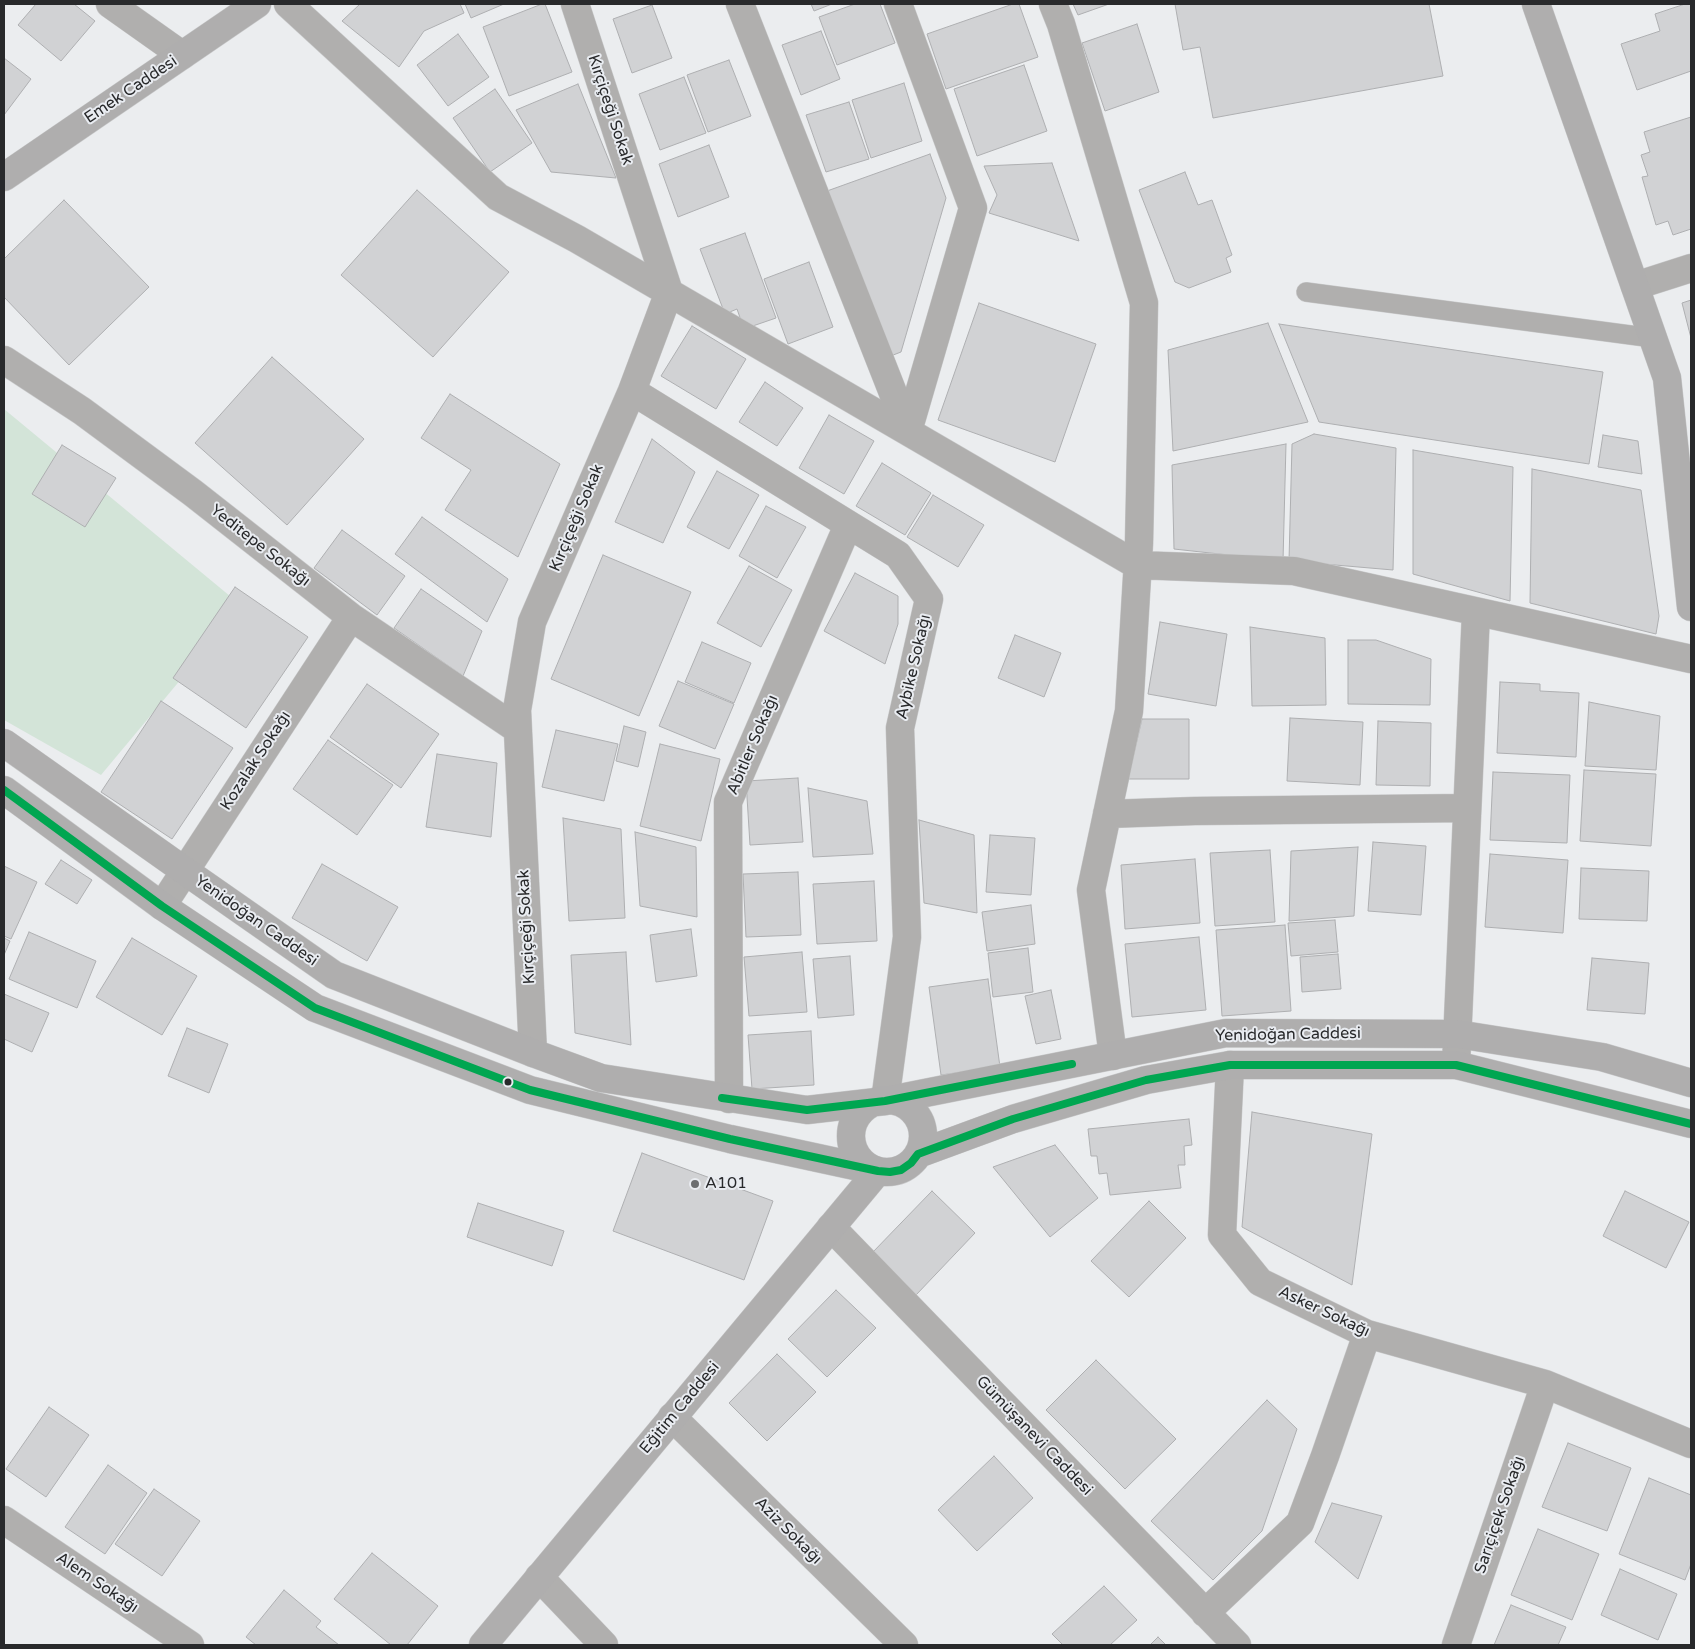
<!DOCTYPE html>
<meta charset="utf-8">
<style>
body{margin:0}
#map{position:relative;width:1695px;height:1649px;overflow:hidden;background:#ebedef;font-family:"Varela Round",sans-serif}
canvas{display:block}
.frame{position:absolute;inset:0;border:5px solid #28292b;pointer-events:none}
</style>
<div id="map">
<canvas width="1695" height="1649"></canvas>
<div class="frame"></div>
</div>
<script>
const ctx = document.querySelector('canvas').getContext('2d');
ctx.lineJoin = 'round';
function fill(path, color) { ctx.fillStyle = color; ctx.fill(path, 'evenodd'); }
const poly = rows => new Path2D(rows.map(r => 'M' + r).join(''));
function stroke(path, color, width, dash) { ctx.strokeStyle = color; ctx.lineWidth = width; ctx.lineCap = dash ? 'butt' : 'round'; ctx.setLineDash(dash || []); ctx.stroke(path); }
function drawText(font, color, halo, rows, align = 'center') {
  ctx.font = font + ' "Varela Round",sans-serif'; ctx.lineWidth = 4; ctx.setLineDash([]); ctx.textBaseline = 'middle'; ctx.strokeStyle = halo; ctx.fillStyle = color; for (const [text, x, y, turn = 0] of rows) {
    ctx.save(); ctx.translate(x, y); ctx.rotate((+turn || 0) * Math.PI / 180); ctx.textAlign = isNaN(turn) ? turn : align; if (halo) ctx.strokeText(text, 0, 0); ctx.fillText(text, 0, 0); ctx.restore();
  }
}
fill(poly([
 [4,409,242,606,101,775,4,720]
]), '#d3e4d8');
const building = poly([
 [36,4,74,4,95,21,61,61,18,25,36,4],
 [360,4,460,4,464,13,424,31,399,67,342,21,360,4],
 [465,4,504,4,471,18,465,4],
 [542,4,545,4,572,72,509,96,483,27,542,4],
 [811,4,832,4,814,11,811,4],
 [855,4,880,4,895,43,837,65,819,17,855,4],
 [1013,4,1019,4,1038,57,946,89,927,34,1013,4],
 [1073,4,1109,4,1078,15,1073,4],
 [1175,4,1429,4,1443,76,1213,118,1200,47,1183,50,1175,4],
 [1685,4,1691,4,1691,71,1637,90,1621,44,1660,31,1655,14,1685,4],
 [652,5,672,58,632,73,613,19,652,5],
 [1137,24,1159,92,1105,111,1082,43,1137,24],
 [821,31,840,79,801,95,782,45,821,31],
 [458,34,489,77,448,106,417,65,458,34],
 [4,58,31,79,4,115,4,58],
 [729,60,751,116,708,132,687,75,729,60],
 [1024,65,1047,131,977,156,954,89,1024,65],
 [684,77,706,133,660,150,639,94,684,77],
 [904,83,922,141,871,158,852,100,904,83],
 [578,84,616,178,551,172,516,110,578,84],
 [495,89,532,143,490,172,453,118,495,89],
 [849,102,869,159,826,172,806,115,849,102],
 [1691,117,1691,229,1673,235,1668,221,1656,225,1642,177,1648,176,1641,155,1650,152,1644,132,1691,117],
 [709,145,729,197,678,217,659,164,709,145],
 [930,154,946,198,901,352,888,357,827,191,930,154],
 [1052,163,1079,241,989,213,997,195,984,166,1052,163],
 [1185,172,1198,205,1212,200,1232,255,1226,258,1231,272,1189,288,1175,282,1139,190,1185,172],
 [417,190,509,272,433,357,341,275,417,190],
 [64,200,149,287,69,365,4,297,4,259,64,200],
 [745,233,776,318,744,329,737,309,725,314,700,249,745,233],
 [809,262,833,327,788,344,764,279,809,262],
 [1691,300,1691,338,1682,303,1691,300],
 [979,303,1096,344,1055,462,938,420,979,303],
 [1268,323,1308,422,1173,451,1168,350,1268,323],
 [1279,324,1603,372,1589,464,1319,422,1279,324],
 [692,326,746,359,716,409,661,376,692,326],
 [272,357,364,439,287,525,195,443,272,357],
 [765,382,803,408,777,446,739,422,765,382],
 [450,394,560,464,518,557,445,510,471,470,421,438,450,394],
 [829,415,874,441,844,494,799,468,829,415],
 [1314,434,1396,448,1393,570,1289,561,1292,444,1314,434],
 [1603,435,1638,441,1642,474,1598,467,1603,435],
 [652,439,695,472,663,543,615,522,652,439],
 [1286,444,1283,561,1174,549,1172,465,1286,444],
 [62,445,116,478,85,527,32,494,62,445],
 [1413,450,1513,467,1510,601,1413,574,1413,450],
 [882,463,931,493,905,535,856,506,882,463],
 [1532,469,1641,490,1659,616,1656,634,1530,603,1532,469],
 [717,471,759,495,729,549,687,527,717,471],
 [933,495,984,525,958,567,907,537,933,495],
 [766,506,806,527,777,578,739,556,766,506],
 [422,517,508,579,487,622,395,554,422,517],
 [342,530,405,576,377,615,314,568,342,530],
 [603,555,691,592,639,716,551,679,603,555],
 [749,566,792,590,761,647,717,623,749,566],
 [855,573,898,596,898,624,885,664,824,631,855,573],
 [235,587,308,637,246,728,173,678,235,587],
 [421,589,482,631,463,676,394,628,421,589],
 [1160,622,1227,634,1216,706,1148,694,1160,622],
 [1250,627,1325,638,1326,705,1252,706,1250,627],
 [1015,635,1061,653,1044,697,998,678,1015,635],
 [1348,640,1376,640,1431,659,1430,705,1348,704,1348,640],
 [702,642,751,663,734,703,685,682,702,642],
 [678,681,734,704,715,749,659,726,678,681],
 [1500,682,1540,684,1540,691,1579,693,1576,757,1497,753,1500,682],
 [367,684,439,734,401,788,330,737,367,684],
 [161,701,233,748,172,839,101,792,161,701],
 [1589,702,1660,716,1656,770,1585,766,1589,702],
 [1290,718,1363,722,1360,785,1287,781,1290,718],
 [1142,719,1189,719,1189,779,1128,779,1142,719],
 [1378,721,1431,723,1430,786,1376,785,1378,721],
 [624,726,646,732,638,767,616,761,624,726],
 [556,730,618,744,604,801,542,787,556,730],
 [328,740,393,785,357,835,293,789,328,740],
 [660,744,720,759,701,841,640,826,660,744],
 [437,754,497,763,491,837,426,827,437,754],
 [1584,770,1656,774,1651,846,1580,841,1584,770],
 [1493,772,1570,775,1567,843,1490,840,1493,772],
 [798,778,803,842,750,845,746,781,798,778],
 [808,788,867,801,873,854,813,857,808,788],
 [563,818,621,829,625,918,569,921,563,818],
 [919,820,974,835,977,913,924,903,919,820],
 [635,832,696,847,697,917,640,906,635,832],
 [990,835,1035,838,1031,895,986,892,990,835],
 [1373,842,1426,846,1421,915,1368,911,1373,842],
 [1358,847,1354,916,1289,921,1291,851,1358,847],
 [1270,850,1275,922,1215,926,1210,853,1270,850],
 [1490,854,1568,860,1563,933,1485,927,1490,854],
 [1195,859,1200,923,1125,929,1121,865,1195,859],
 [61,860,92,880,77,904,45,884,61,860],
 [322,864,398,907,367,961,292,918,322,864],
 [4,866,37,882,11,939,4,936,4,866],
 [1581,868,1649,871,1647,921,1579,919,1581,868],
 [798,872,801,935,746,937,743,874,798,872],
 [874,881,877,941,817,944,813,884,874,881],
 [1031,905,1035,944,987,951,982,912,1031,905],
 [1335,920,1338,952,1291,956,1288,923,1335,920],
 [1285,925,1291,1011,1222,1016,1216,930,1285,925],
 [691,929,697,976,656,982,650,935,691,929],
 [29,932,96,961,77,1008,9,979,29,932],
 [1199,937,1206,1010,1132,1017,1125,944,1199,937],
 [4,938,10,941,4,955,4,938],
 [132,938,197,976,162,1035,96,997,132,938],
 [1028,948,1033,992,993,997,988,953,1028,948],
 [626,952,631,1045,575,1033,571,955,626,952],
 [802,952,807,1012,749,1016,744,957,802,952],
 [1338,954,1341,989,1302,992,1300,957,1338,954],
 [850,956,854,1015,818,1018,813,959,850,956],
 [1592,958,1649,963,1645,1014,1587,1010,1592,958],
 [988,979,1000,1067,941,1075,929,987,988,979],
 [1051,990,1061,1039,1036,1044,1025,996,1051,990],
 [4,994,49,1013,32,1052,4,1039,4,994],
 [187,1028,228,1044,209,1093,168,1076,187,1028],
 [811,1031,814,1085,752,1089,748,1035,811,1031],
 [1252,1112,1372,1134,1352,1285,1242,1227,1252,1112],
 [1189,1119,1192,1145,1184,1146,1185,1165,1178,1165,1181,1188,1110,1195,1107,1173,1099,1174,1097,1156,1091,1156,1088,1129,1189,1119],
 [1055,1145,1098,1198,1050,1237,993,1167,1055,1145],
 [642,1153,773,1201,744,1280,613,1231,642,1153],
 [932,1191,975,1233,916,1295,872,1253,932,1191],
 [1625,1191,1689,1222,1666,1268,1603,1236,1625,1191],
 [1149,1201,1186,1238,1129,1297,1091,1261,1149,1201],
 [478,1203,564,1231,552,1266,467,1237,478,1203],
 [836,1290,876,1328,827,1377,788,1339,836,1290],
 [777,1354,816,1392,767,1441,729,1403,777,1354],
 [1096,1360,1176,1439,1125,1489,1046,1410,1096,1360],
 [1267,1400,1297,1429,1262,1531,1213,1580,1151,1521,1267,1400],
 [49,1407,89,1435,46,1497,6,1469,49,1407],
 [1568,1443,1631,1468,1607,1531,1542,1507,1568,1443],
 [994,1456,1033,1498,977,1551,938,1510,994,1456],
 [108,1465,147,1493,105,1554,65,1527,108,1465],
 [1649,1478,1691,1495,1691,1564,1685,1580,1619,1554,1649,1478],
 [154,1489,200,1521,162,1576,115,1544,154,1489],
 [1332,1503,1382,1516,1358,1579,1315,1542,1332,1503],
 [1538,1529,1599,1554,1572,1620,1511,1595,1538,1529],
 [372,1553,438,1606,407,1645,391,1645,334,1599,372,1553],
 [1620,1569,1677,1594,1658,1640,1601,1615,1620,1569],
 [1104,1586,1137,1620,1110,1645,1063,1645,1052,1634,1104,1586],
 [284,1590,321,1621,316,1627,339,1645,256,1645,246,1637,284,1590],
 [1511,1605,1566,1627,1558,1645,1494,1645,1511,1605],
 [1158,1637,1166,1645,1150,1645,1158,1637]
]);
fill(building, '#d1d2d4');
stroke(building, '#aeafb1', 1);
const lane = poly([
 [1306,292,1653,338]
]);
const street = poly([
 [110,4,182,55],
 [288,4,498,197,577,239,1137,565,1294,571,1691,659],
 [740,4,908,431,973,208,898,4],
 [1053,4,1061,24,1144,303,1139,543,1129,711,1091,890,1113,1056],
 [1635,286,1691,268],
 [4,360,82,411,193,493,351,617,517,729],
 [632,391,898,555,929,599,900,728,907,937,885,1101],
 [1107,814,1195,811,1467,808],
 [162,906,351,617],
 [533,1053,517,710,532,622,632,391,669,292,575,4],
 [1230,1065,1222,1235,1260,1282,1367,1334,1545,1384,1691,1444],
 [1456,1065,1476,612],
 [729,1099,728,802,848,525],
 [831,1227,1237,1645],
 [672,1417,904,1645],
 [4,1520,190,1645],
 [539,1577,604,1645],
 [1205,1613,1300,1523,1325,1456,1367,1334],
 [1456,1645,1545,1384]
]);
const secondary = poly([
 [1536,4,1667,378,1691,607],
 [4,177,257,4],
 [4,743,185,871,334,975,533,1053,601,1078,807,1110,885,1101,1226,1033,1457,1034,1602,1057,1691,1083],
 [4,790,162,906,315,1008,530,1090,730,1139,878,1171],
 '851 1136a36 36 0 1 1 72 0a36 36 0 1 1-72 0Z',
 [918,1154,1013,1119,1146,1080,1230,1065,1456,1065,1691,1124],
 [483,1645,878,1171]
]);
stroke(lane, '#c9cacb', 20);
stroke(street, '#c9cacb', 29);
stroke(secondary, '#c9cacb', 29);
stroke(lane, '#b0afae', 19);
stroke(street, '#b0afae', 28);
stroke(secondary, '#afaeae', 28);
stroke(poly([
 [4,790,162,906,315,1008,530,1090,730,1139,878,1171,890,1172,901,1170,911,1163,918,1154,1013,1119,1146,1080,1230,1065,1456,1065,1691,1124],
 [722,1098,807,1110,885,1101,1072,1064]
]), '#00a651', 8);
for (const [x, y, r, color] of [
 [508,1082,4.5,"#28292b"],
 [695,1184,5,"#6c6e70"]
]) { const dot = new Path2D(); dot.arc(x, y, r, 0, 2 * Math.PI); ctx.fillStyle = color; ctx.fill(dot); stroke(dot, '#e9ecf1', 2); }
drawText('16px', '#28292b', '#e9ecf1', [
 ["Emek Caddesi",131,90,-34],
 ["Kırçiçeği Sokak",610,110,72],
 ["Kırçiçeği Sokak",577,518,-67],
 ["Yeditepe Sokağı",260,546,38],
 ["Aybike Sokağı",914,667,-77],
 ["Abitler Sokağı",753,745,-67],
 ["Kozalak Sokağı",256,761,-57],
 ["Yenidoğan Caddesi",256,921,35],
 ["Kırçiçeği Sokak",527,927,-93],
 ["Yenidoğan Caddesi",1288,1035,-1],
 ["Asker Sokağı",1324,1312,25],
 ["Eğitim Caddesi",680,1408,-50],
 ["Gümüşanevi Caddesi",1034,1436,46],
 ["Sarıçiçek Sokağı",1500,1515,-71],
 ["Aziz Sokağı",788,1531,45],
 ["Alem Sokağı",97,1583,34]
]);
drawText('16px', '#28292b', '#e9ecf1', [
 ["A101",705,1184]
], 'left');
</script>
